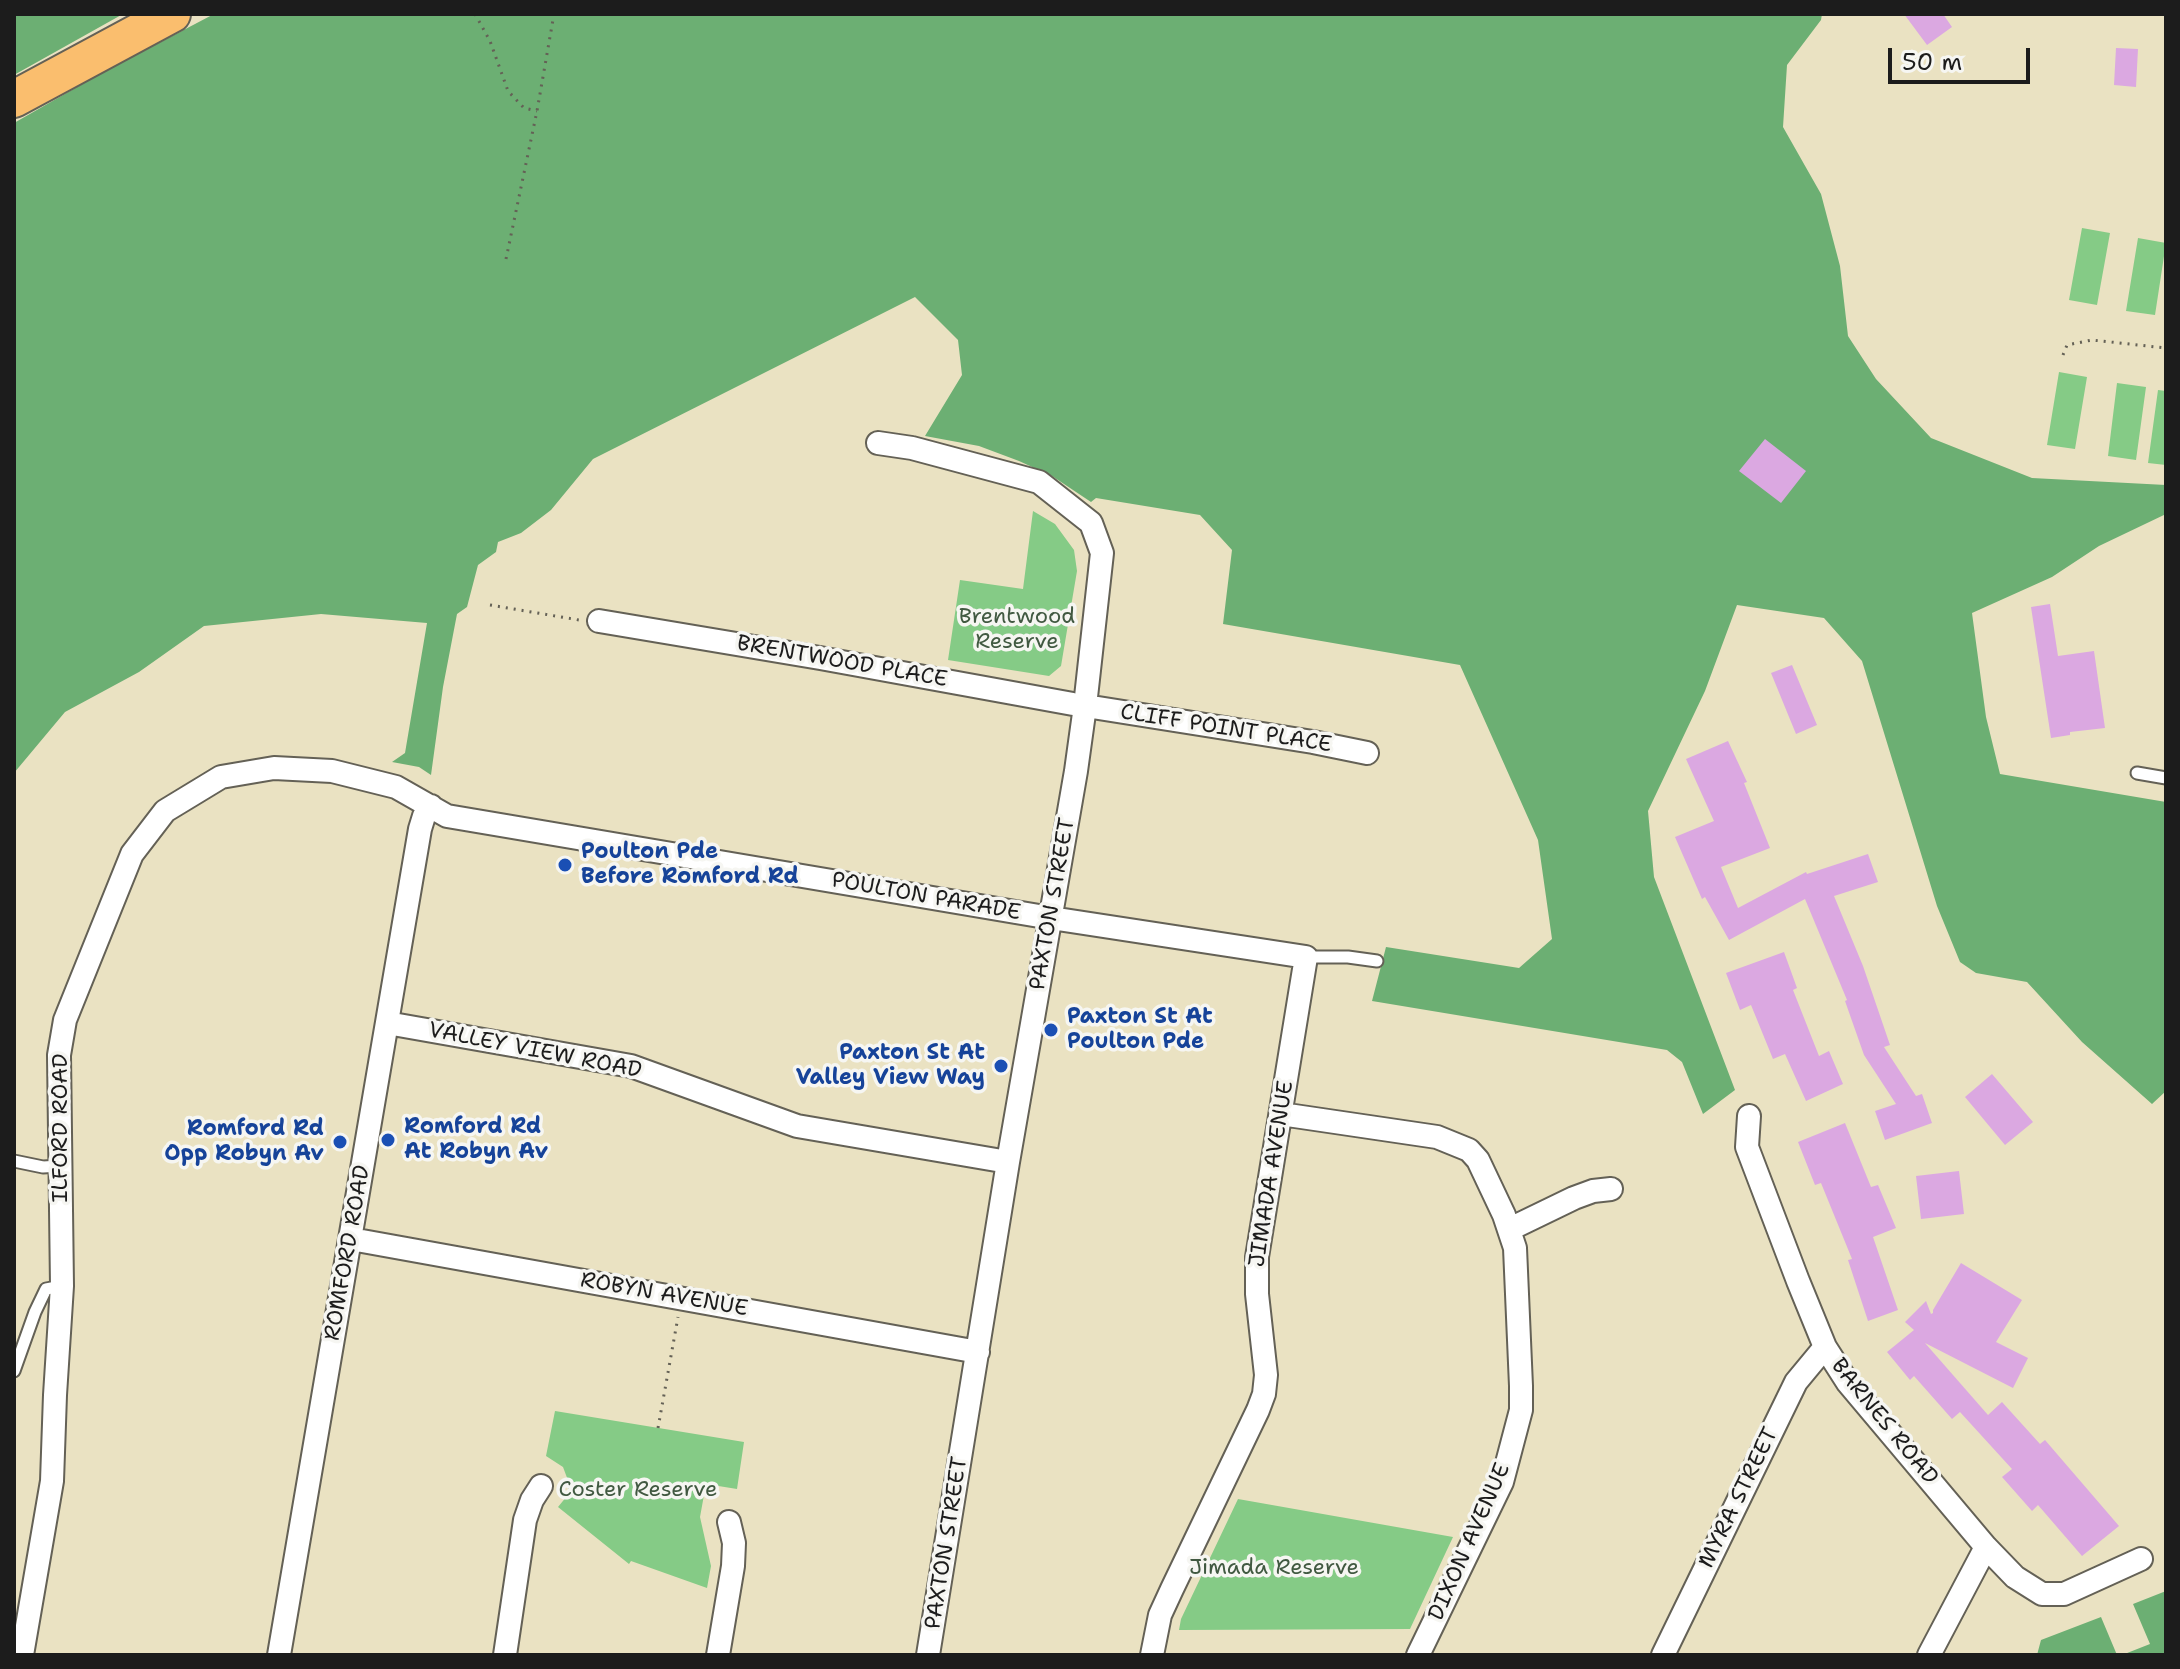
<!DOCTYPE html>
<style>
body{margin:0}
#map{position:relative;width:2180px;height:1669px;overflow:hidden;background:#eae2c2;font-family:"Shantell Sans",sans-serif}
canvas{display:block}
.frame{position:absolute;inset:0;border:16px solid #1c1c1c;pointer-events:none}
.scale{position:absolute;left:1888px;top:48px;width:142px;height:36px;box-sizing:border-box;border:4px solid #1c1c1c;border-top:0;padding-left:10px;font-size:24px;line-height:28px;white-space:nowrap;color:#1c1c1c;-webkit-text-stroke:6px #f6f6f2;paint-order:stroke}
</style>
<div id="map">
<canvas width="2180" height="1669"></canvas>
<div class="frame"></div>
<div class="scale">50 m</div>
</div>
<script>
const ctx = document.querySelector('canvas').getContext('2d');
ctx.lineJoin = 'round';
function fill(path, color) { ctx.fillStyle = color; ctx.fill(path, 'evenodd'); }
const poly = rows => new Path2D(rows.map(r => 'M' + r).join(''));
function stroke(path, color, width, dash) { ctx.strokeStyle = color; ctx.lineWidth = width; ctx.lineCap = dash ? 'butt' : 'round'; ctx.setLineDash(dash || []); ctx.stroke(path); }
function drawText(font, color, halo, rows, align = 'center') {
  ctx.font = font + ' "Shantell Sans",sans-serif'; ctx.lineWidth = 7; ctx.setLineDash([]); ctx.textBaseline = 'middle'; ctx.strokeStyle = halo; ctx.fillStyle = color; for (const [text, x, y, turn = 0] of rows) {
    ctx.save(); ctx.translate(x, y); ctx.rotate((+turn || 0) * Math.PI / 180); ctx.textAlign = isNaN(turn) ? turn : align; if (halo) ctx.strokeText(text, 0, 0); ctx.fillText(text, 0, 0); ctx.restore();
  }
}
fill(poly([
 [2082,228,2110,233,2097,305,2069,300],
 [2138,238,2166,243,2155,315,2126,311],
 [2059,372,2087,377,2075,449,2047,445],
 [2117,383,2146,387,2136,460,2108,456],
 [2158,390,2166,391,2166,465,2148,463],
 [1033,511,1055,524,1074,550,1077,571,1061,666,1049,676,948,660,960,580,1023,589],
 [555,1411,744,1442,737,1489,706,1484,700,1517,711,1566,707,1588,631,1561,629,1564,558,1507,567,1496,569,1483,563,1467,546,1456],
 [1238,1499,1453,1537,1410,1629,1179,1630,1181,1619]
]), '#85cb86');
fill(poly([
 [14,14,123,14,14,75],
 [214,14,1822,14,1821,20,1787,65,1783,127,1821,194,1840,266,1848,336,1876,379,1931,438,2032,478,2166,485,2166,514,2099,546,2052,577,1972,613,1986,717,2000,774,2166,802,2166,1091,2152,1104,2082,1042,2027,982,1976,973,1960,962,1937,906,1862,661,1824,618,1737,605,1705,691,1648,811,1654,877,1735,1090,1703,1114,1682,1062,1667,1050,1372,1001,1386,947,1519,968,1552,939,1538,840,1460,665,1223,624,1232,550,1200,515,1096,498,1091,502,1052,476,1019,461,979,446,925,436,962,375,958,340,915,297,593,459,551,510,521,533,498,542,496,552,478,565,467,607,457,614,443,687,431,775,419,767,392,762,405,753,427,623,321,614,204,626,139,672,65,712,14,773,14,123,100,74],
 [2166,1591,2166,1655,2122,1655,2150,1644,2133,1604],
 [2101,1617,2117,1655,2037,1655,2041,1640]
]), '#6caf73');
fill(poly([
 [1904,14,1943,14,1952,27,1927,45],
 [2116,48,2138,49,2136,87,2114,85],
 [1765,439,1806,471,1781,503,1739,471],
 [2050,604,2058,656,2094,651,2105,728,2070,732,2070,735,2051,738,2031,607],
 [1792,665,1817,725,1796,734,1771,673],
 [1728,741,1747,782,1744,783,1770,848,1721,867,1738,908,1806,872,1807,874,1868,854,1878,882,1834,896,1863,966,1890,1045,1884,1047,1916,1096,1922,1094,1932,1123,1885,1140,1875,1111,1896,1104,1864,1055,1845,1001,1847,1000,1805,899,1729,940,1705,897,1702,899,1675,837,1714,821,1686,759],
 [1784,952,1797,988,1793,990,1819,1056,1829,1051,1843,1084,1806,1101,1785,1054,1773,1059,1751,1005,1740,1010,1726,973],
 [1992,1074,2033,1122,2005,1145,1965,1097],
 [1845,1123,1871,1187,1878,1185,1896,1228,1873,1237,1898,1310,1868,1321,1848,1260,1852,1259,1821,1183,1815,1185,1798,1142],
 [1959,1171,1964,1214,1921,1219,1916,1176],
 [1961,1263,2022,1300,1996,1342,2028,1358,2013,1388,1925,1343,1988,1415,2002,1402,2040,1444,2045,1440,2119,1526,2082,1556,2038,1505,2032,1511,2002,1477,2012,1469,1960,1412,1952,1419,1914,1376,1910,1380,1887,1352,1914,1330,1905,1322,1926,1301,1931,1314,1933,1313,1933,1310]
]), '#dba8e1');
const service = poly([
 [2137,773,2166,778],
 [1306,957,1348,957,1377,961],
 [14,1161,43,1167,60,1166],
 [14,1371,35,1312,46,1289,62,1286]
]);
const minor = poly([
 [878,443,912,448,1039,482,1091,523,1102,553,1085,706,1076,771,1008,1162,928,1655],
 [599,621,820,658,1073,704,1313,742,1367,753],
 [387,1023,631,1066,797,1126,1008,1162],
 [1281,1114,1437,1137,1469,1150,1478,1160,1504,1215,1515,1248,1521,1386,1521,1410,1502,1482,1418,1655],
 [1749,1116,1747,1147,1798,1281,1825,1347,1848,1383,1986,1547,2015,1577,2042,1594,2064,1594,2141,1559],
 [1510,1229,1574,1198,1593,1191,1611,1189],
 [351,1239,978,1352],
 [22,1655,52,1481,55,1395,62,1286,59,1055,65,1020,132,854,165,811,221,777,274,768,332,771,396,787,447,816,1051,918,1306,957,1257,1257,1257,1294,1266,1375,1264,1394,1258,1410,1172,1589,1160,1615,1152,1655],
 [279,1655,420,829,424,816,431,806],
 [505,1655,525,1520,532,1500,541,1486],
 [718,1655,733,1566,734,1543,729,1522],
 [1663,1655,1796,1382,1825,1347],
 [1929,1655,1986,1547]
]);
const primary = poly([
 [14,99,172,14]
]);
stroke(service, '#646156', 15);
stroke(minor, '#646156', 26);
stroke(primary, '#646156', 40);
stroke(poly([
 [475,14,490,41,508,91,524,108,537,111],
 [506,259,537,111,554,14],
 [2063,355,2067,345,2092,340,2166,348],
 [490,605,579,620],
 [658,1428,678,1317]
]), '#646156', 3, [2, 6]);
stroke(service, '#fff', 11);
stroke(minor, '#fff', 22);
stroke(primary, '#fabe6e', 36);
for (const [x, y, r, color] of [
 [565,865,8,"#1a4fb4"],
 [1051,1030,8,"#1a4fb4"],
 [1001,1066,8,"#1a4fb4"],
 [388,1140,8,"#1a4fb4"],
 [340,1142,8,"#1a4fb4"]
]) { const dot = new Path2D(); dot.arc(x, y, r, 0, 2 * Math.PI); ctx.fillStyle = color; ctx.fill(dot); stroke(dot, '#f6f6f2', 3); }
drawText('22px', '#415941', '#f6f6f2', [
 ["Brentwood",1017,617],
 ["Reserve",1017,642],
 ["Coster Reserve",638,1490],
 ["Jimada Reserve",1274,1568]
]);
drawText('22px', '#1c1c1c', '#f6f6f2', [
 ["BRENTWOOD PLACE",842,662,10],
 ["CLIFF POINT PLACE",1226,729,9],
 ["POULTON PARADE",926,897,10],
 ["PAXTON STREET",1053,904,-80],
 ["VALLEY VIEW ROAD",535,1051,11],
 ["ILFORD ROAD",61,1128,-90],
 ["JIMADA AVENUE",1272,1174,-81],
 ["ROMFORD ROAD",348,1253,-80],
 ["ROBYN AVENUE",664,1295,10],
 ["BARNES ROAD",1884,1422,51],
 ["MYRA STREET",1739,1498,-64],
 ["DIXON AVENUE",1470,1542,-66],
 ["PAXTON STREET",947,1543,-81]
]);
drawText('bold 22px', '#164399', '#f6f6f2', [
 ["Poulton Pde",581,852],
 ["Before Romford Rd",581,877],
 ["Paxton St At",1067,1017],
 ["Poulton Pde",1067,1042],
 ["Paxton St At",985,1053,"right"],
 ["Valley View Way",985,1078,"right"],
 ["Romford Rd",404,1127],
 ["At Robyn Av",404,1152],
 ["Romford Rd",324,1129,"right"],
 ["Opp Robyn Av",324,1154,"right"]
], 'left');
</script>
